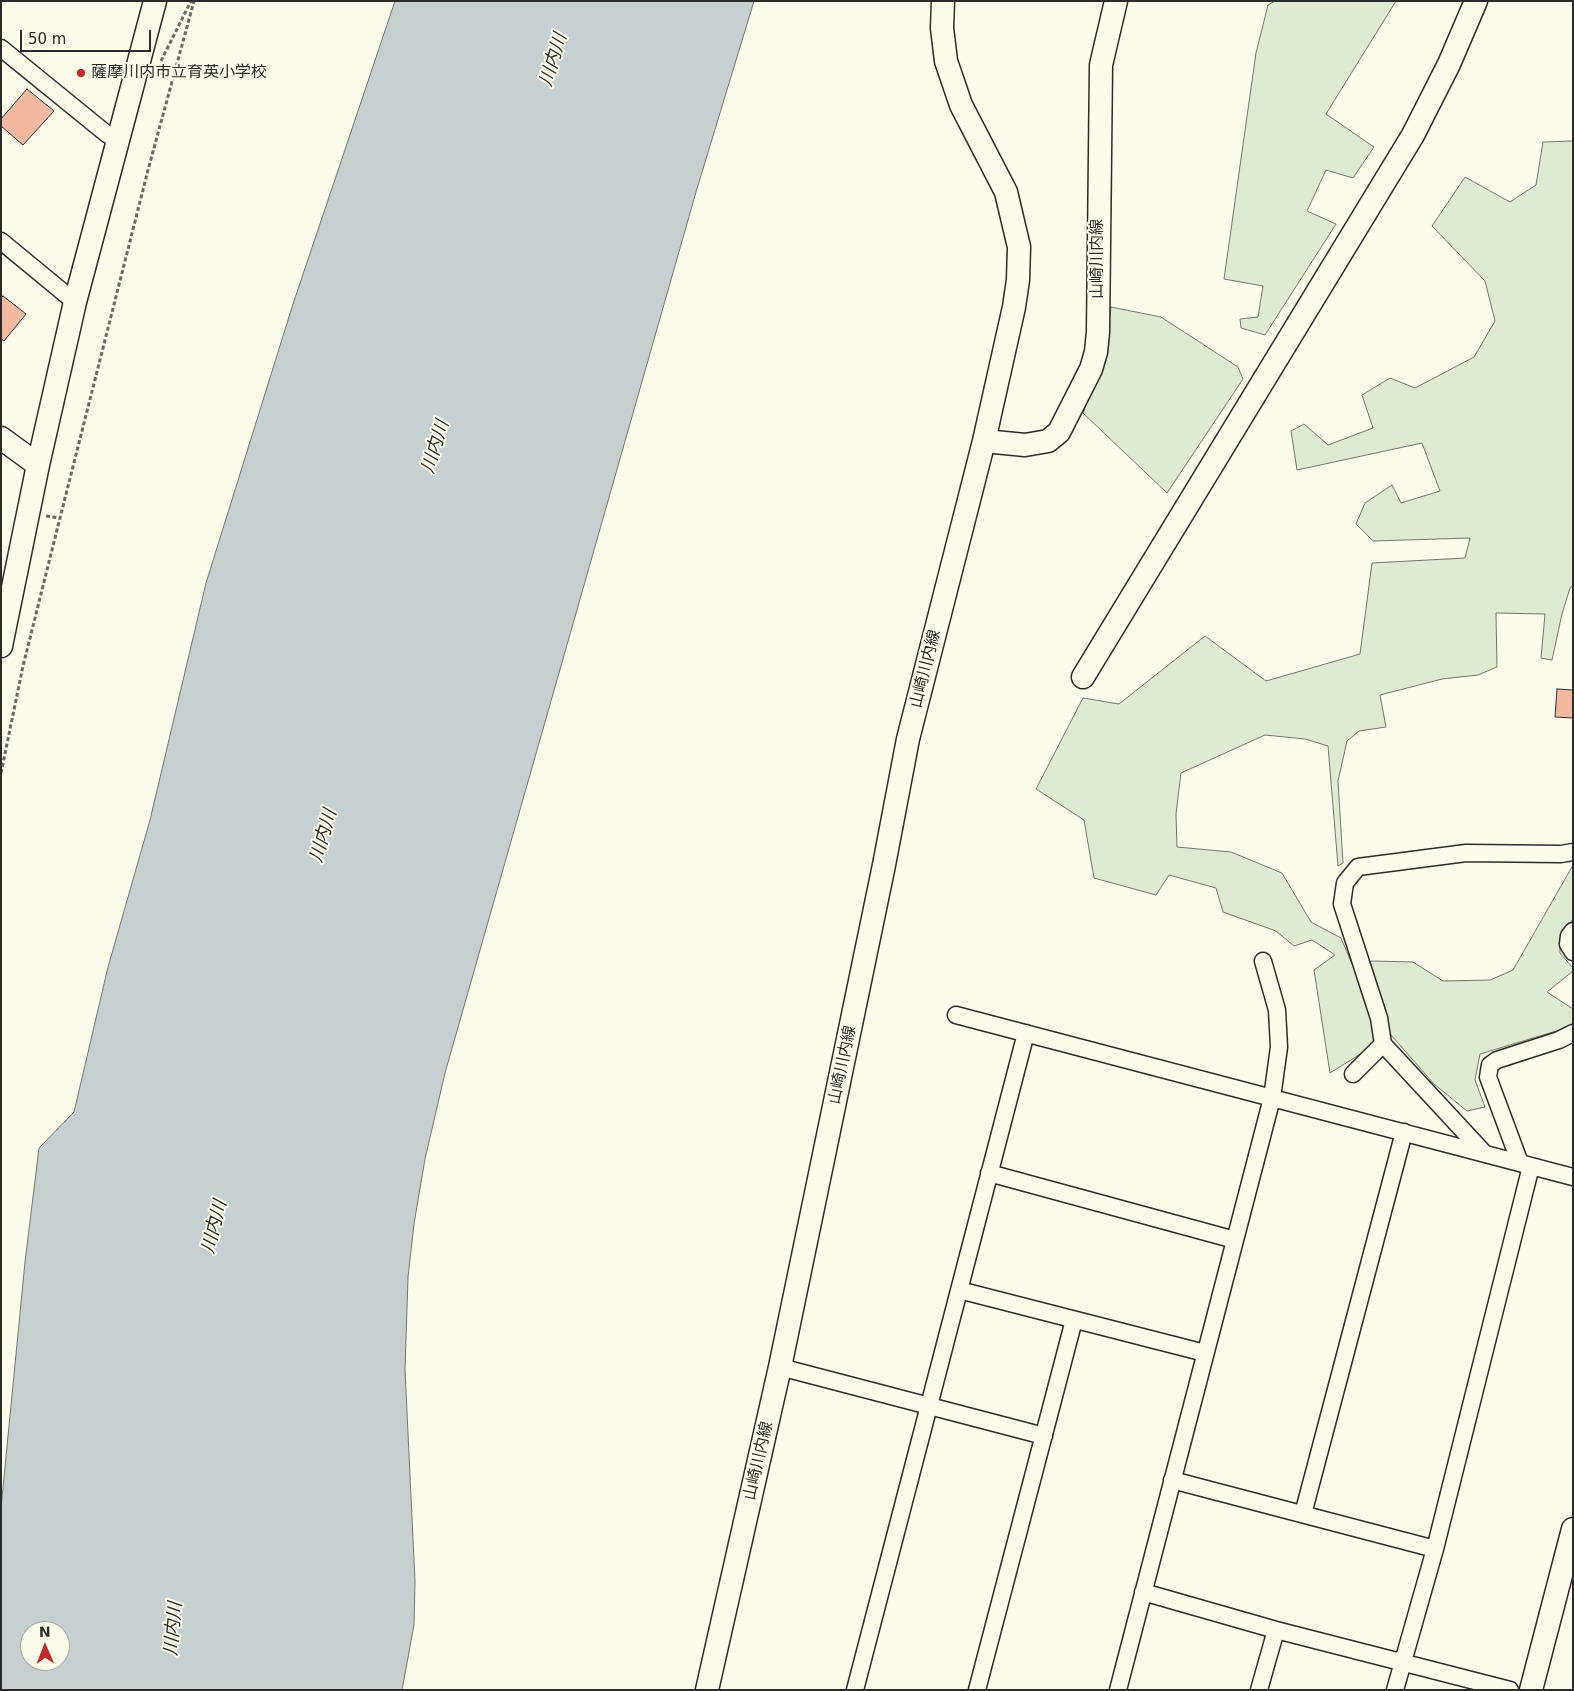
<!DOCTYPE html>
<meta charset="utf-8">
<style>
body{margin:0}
#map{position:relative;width:1574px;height:1691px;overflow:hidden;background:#fdfbea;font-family:"DejaVu Sans",sans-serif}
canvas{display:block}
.frame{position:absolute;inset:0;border:2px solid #2b2b2b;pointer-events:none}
.north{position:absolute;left:20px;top:1621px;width:50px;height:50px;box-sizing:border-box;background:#fdfbea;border:1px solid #a9a89e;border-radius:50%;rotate:359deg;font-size:14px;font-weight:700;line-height:20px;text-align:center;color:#2b2b2b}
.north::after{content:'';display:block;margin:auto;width:18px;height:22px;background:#c62828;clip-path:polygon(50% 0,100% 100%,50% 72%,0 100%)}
.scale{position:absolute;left:20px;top:30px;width:131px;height:22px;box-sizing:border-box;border:2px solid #2b2b2b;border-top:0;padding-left:6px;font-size:15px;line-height:18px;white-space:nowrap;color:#2b2b2b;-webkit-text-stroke:4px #fdfbea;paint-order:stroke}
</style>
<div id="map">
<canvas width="1574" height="1691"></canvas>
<div class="frame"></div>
<div class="north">N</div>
<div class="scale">50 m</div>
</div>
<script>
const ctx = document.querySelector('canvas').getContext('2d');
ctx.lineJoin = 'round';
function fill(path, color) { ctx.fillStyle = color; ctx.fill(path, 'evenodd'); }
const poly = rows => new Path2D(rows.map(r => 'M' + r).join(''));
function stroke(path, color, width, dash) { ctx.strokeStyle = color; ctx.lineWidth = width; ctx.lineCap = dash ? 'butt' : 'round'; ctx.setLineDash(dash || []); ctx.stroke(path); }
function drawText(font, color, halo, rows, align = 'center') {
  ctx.font = font + ' "DejaVu Sans","Noto Sans JP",sans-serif'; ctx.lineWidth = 4; ctx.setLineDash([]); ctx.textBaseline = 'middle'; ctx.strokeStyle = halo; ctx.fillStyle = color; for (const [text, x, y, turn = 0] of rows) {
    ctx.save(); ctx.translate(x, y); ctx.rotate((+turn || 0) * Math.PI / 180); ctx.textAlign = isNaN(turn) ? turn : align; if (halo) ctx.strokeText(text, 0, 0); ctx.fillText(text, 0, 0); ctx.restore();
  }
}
const green = poly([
 [1275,1,1396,1,1326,114,1374,147,1353,178,1326,170,1307,211,1336,224,1265,335,1241,328,1240,319,1258,317,1263,286,1224,279,1256,53,1268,5,1275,1],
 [1573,141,1573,586,1570,588,1562,614,1552,660,1541,658,1545,614,1496,613,1497,667,1478,675,1442,679,1380,695,1386,727,1359,731,1347,741,1338,781,1343,863,1338,866,1328,746,1305,739,1265,735,1181,773,1176,814,1177,847,1231,852,1282,873,1311,922,1341,938,1352,964,1373,961,1413,962,1443,981,1490,980,1513,970,1573,865,1573,919,1560,937,1560,953,1573,968,1573,971,1547,992,1573,1009,1573,1026,1480,1054,1475,1080,1485,1107,1467,1111,1434,1084,1391,1035,1330,1073,1314,970,1335,955,1312,940,1294,946,1276,931,1223,912,1216,888,1169,875,1156,895,1094,878,1084,820,1036,789,1083,698,1119,704,1205,636,1266,681,1360,654,1372,563,1465,558,1470,538,1373,541,1356,524,1365,503,1392,485,1401,503,1440,491,1422,443,1297,470,1291,431,1304,424,1328,445,1373,428,1362,395,1390,378,1415,388,1474,357,1495,321,1485,281,1432,226,1465,177,1510,202,1536,185,1543,142,1573,141],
 [1111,307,1161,317,1238,367,1243,379,1167,493,1083,413,1105,354,1111,307]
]);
fill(green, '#deebd1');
stroke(green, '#74746e', 1);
const water = poly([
 [395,1,754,1,696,192,445,1073,425,1159,414,1224,408,1277,405,1370,415,1581,414,1625,402,1690,1,1690,1,1508,25,1262,39,1148,74,1112,108,967,150,820,206,583,293,304,395,1],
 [30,1631,60,1631,60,1661,30,1661,30,1631]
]);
fill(water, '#c7d0d0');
stroke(water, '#74746e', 1);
const building = poly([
 [27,89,54,111,23,145,1,126,1,119,27,89],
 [3,296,26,314,4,341,1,339,1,298,3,296],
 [1557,689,1573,690,1573,718,1555,717,1557,689]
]);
fill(building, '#f2b8a0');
stroke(building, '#2b2b2b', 1);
const street = poly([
 [1,48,108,135,121,133],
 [1,241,75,302],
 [1573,931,1569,936,1568,944,1573,952],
 [956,1015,1573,1177],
 [1383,1044,1485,1154],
 [1353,1074,1383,1044,1379,1018,1342,904,1345,883,1358,867,1466,853,1561,854,1573,852],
 [1520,1163,1488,1077,1490,1065,1497,1060,1559,1040,1573,1033],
 [989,1173,1235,1240],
 [959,1290,1205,1353],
 [780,1367,1044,1436],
 [1172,1480,1435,1549],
 [1303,1514,1404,1132],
 [1143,1592,1276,1630,1510,1690],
 [855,1690,1026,1033],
 [977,1690,1074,1320],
 [1118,1690,1272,1098,1279,1047,1277,1010,1263,961],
 [1259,1690,1276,1630],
 [1395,1690,1435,1549,1531,1166]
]);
const secondary = poly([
 [1,438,38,465],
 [984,441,1025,445,1048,441,1059,432,1091,369,1096,352,1098,332,1101,65,1116,1],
 [1,646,38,465,75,302,155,1],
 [1083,677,1413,135,1449,64,1476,1],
 [707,1690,780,1367,884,865,908,739,984,441,1014,307,1018,280,1019,247,1006,192,961,105,946,61,942,28,943,1],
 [1531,1690,1573,1529]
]);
stroke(street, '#2b2b2b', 19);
stroke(secondary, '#2b2b2b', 25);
stroke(poly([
 [161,61,191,1],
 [46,516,60,518],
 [1,773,23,666,60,518,148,170,194,1]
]), '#6a6964', 3, [4, 2.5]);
stroke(street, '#fdfbea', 16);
stroke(secondary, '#fdfbea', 22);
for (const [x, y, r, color] of [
 [81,73,5,"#c62828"]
]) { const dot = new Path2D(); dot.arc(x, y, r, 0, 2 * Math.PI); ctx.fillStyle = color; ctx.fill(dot); stroke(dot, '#fdfbea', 2); }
drawText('16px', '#2b2b2b', '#fdfbea', [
 ["薩摩川内市立育英小学校",91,73]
], 'left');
drawText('16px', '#2b2b2b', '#fdfbea', [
 ["山崎川内線",1098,259,-90],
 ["山崎川内線",926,669,-76],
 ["山崎川内線",843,1065,-78],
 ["山崎川内線",759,1461,-77]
]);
drawText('italic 18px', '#2b2b2b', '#fdfbea', [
 ["川内川",554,60,-73],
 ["川内川",436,447,-73],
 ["川内川",324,836,-74],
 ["川内川",215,1227,-76],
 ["川内川",174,1629,-85]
]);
</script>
